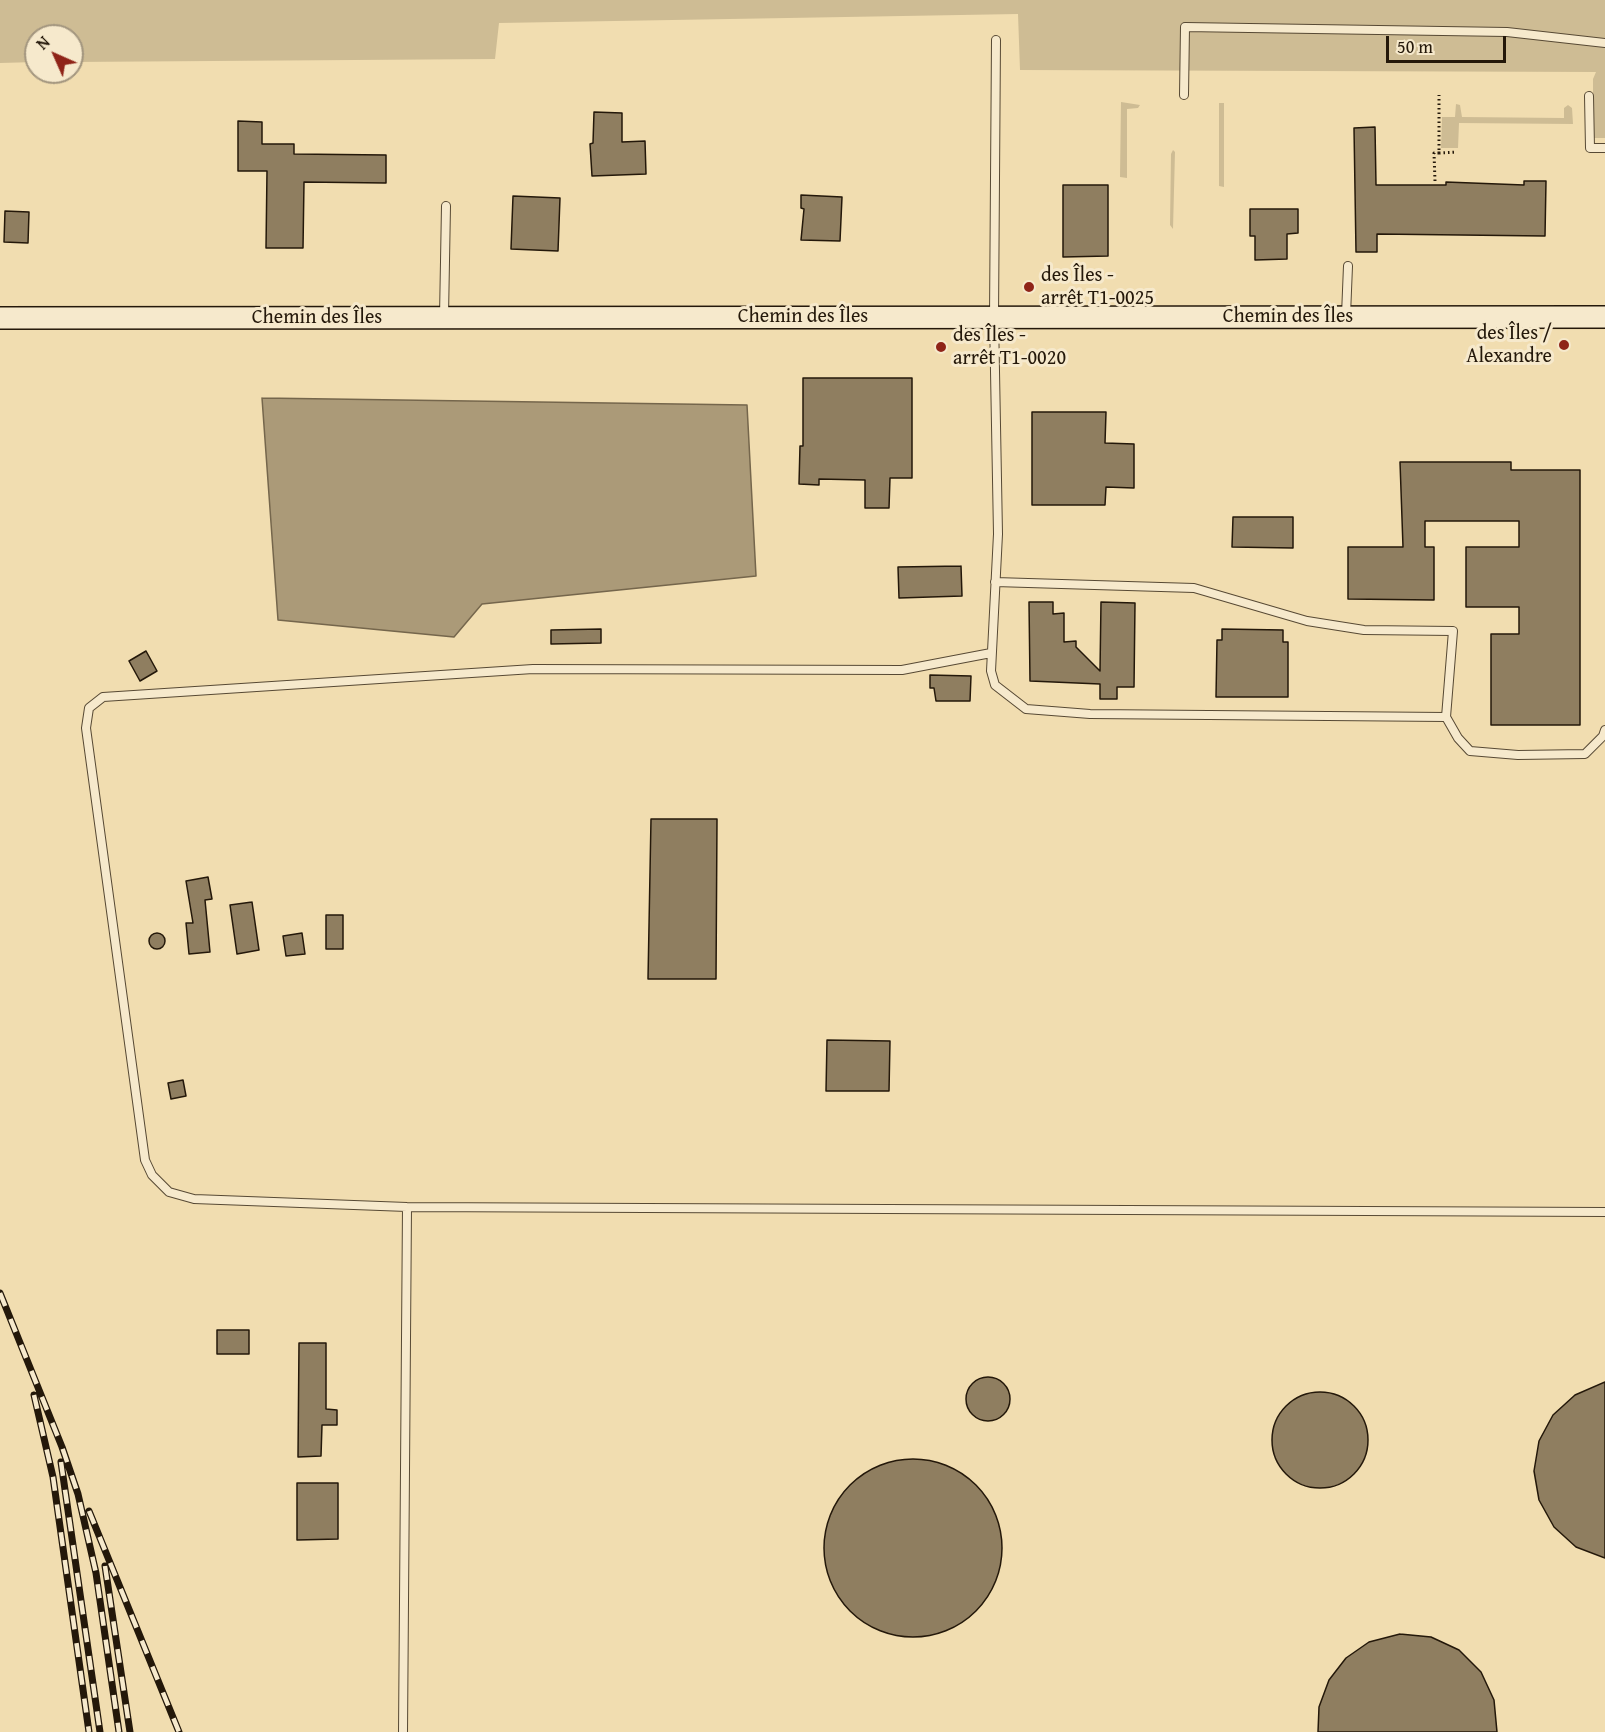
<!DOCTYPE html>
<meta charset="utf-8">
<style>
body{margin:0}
#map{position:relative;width:1605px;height:1732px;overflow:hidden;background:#f1ddb0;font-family:"Gentium Book Plus",serif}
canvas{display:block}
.north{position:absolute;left:24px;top:24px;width:60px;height:60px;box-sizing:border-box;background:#f6e9cc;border:2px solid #a2957e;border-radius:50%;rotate:315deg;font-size:16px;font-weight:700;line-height:24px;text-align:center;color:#24180a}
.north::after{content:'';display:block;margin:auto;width:21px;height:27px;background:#8f2418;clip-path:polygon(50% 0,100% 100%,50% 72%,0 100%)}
.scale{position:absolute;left:1386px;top:36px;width:120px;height:27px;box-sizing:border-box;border:3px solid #24180a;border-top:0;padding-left:8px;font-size:18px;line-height:21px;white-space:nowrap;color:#24180a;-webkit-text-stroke:4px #f6e9cc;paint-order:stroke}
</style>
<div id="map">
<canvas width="1605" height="1732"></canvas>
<div class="north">N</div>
<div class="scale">50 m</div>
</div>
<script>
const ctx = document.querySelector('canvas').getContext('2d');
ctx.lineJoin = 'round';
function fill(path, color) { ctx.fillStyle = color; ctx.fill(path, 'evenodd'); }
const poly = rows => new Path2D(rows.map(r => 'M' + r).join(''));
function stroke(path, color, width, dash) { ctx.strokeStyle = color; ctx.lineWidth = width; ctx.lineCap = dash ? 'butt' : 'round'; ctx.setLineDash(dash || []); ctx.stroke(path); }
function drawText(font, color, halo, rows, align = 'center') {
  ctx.font = font + ' "Gentium Book Plus",serif'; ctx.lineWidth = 6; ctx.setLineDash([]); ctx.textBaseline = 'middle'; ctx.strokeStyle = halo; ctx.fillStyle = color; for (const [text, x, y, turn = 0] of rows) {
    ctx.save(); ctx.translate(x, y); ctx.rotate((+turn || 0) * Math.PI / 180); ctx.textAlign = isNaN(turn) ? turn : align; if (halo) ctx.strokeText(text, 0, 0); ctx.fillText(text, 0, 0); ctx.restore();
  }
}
fill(poly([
 [0,0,1605,0,1605,138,1593,138,1593,79,1596,72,1020,70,1018,14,499,23,495,59,72,62,72,36,36,36,36,62,0,63],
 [1121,102,1140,105,1138,108,1127,109,1127,178,1120,177],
 [1219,103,1224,103,1224,187,1219,186],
 [1456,104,1460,105,1462,117,1564,118,1564,108,1568,105,1572,108,1573,124,1459,123,1458,148,1441,148,1442,117,1455,117],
 [1173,150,1175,152,1173,229,1170,225,1171,154]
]), '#cebc94');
const water = poly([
 [262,398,747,405,756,576,482,604,454,637,278,620,262,398]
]);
fill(water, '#ab9a78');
stroke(water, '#75664c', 1.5);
const building = poly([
 [594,112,622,113,622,142,645,141,646,174,592,176,590,144,593,143,594,112],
 [238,121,262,122,262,144,294,144,294,154,386,155,386,183,304,182,303,248,266,248,267,171,238,171,238,121],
 [1375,127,1376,185,1446,185,1446,182,1524,185,1524,181,1546,181,1545,236,1377,234,1377,252,1356,252,1354,128,1375,127],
 [1063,185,1108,185,1108,256,1063,257,1063,185],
 [801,195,842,197,840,241,801,240,804,209,801,208,801,195],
 [513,196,560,198,558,251,511,249,513,196],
 [1250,209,1298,209,1298,233,1287,234,1287,259,1255,260,1255,236,1250,236,1250,209],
 [5,211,29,212,28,243,4,242,5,211],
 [803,378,912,378,912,478,890,478,889,508,865,508,865,480,819,479,819,485,799,484,800,446,803,446,803,378],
 [1032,412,1106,412,1105,443,1134,444,1134,488,1106,487,1105,505,1032,505,1032,412],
 [1400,462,1511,462,1511,470,1580,470,1580,725,1491,725,1491,634,1519,634,1519,607,1466,607,1466,547,1519,547,1519,521,1425,521,1425,547,1434,547,1434,600,1348,599,1348,547,1403,547,1400,462],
 [1233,517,1293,517,1293,548,1232,547,1233,517],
 [961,566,962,596,899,598,898,567,961,566],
 [1029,602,1053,602,1053,614,1064,613,1064,642,1076,641,1076,647,1100,671,1101,602,1135,603,1134,687,1117,687,1117,699,1100,699,1100,684,1030,681,1029,602],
 [601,629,601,643,551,644,551,630,601,629],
 [1222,629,1283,630,1283,642,1288,642,1288,697,1216,697,1217,640,1222,640,1222,629],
 [146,651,157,671,140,681,129,661,146,651],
 [930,675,971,676,970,701,936,701,934,688,930,688,930,675],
 [651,819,717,819,716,979,648,979,651,819],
 [208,877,212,899,205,900,210,952,189,954,186,923,193,923,186,881,208,877],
 [252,902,259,950,237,954,230,905,252,902],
 [326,915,343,915,343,949,326,949,326,915],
 [302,933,305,954,286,956,283,936,302,933],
 '149 941a8 8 0 1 1 16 0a8 8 0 1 1-16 0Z',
 [827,1040,890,1041,889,1091,826,1091,827,1040],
 [183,1080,186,1096,171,1099,168,1083,183,1080],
 [217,1330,249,1330,249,1354,217,1354,217,1330],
 [299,1343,326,1343,326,1409,337,1410,337,1425,322,1425,321,1456,298,1457,299,1343],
 '966 1399a22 22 0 1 1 44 0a22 22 0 1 1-44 0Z',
 [1605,1382,1605,1558,1576,1547,1554,1527,1539,1500,1534,1471,1539,1441,1553,1415,1575,1395,1605,1382],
 '1272 1440a48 48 0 1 1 96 0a48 48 0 1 1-96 0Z',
 '824 1548a89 89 0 1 1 178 0a89 89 0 1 1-178 0Z',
 [297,1483,338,1483,338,1539,297,1540,297,1483],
 [1400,1634,1431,1637,1459,1650,1481,1672,1494,1700,1497,1732,1318,1732,1319,1707,1329,1680,1346,1658,1369,1642,1400,1634]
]);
fill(building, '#8f7e60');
stroke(building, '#24180a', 1.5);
const service = poly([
 [996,40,994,317,998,534,991,671,995,685,1026,709,1090,714,1446,717,1458,738,1470,751,1518,755,1585,754,1603,736,1605,730],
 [1184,95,1185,27,1507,32,1605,43],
 [1589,96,1590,148,1605,148],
 [1346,315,1348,266],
 [444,316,446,206],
 [995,582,1194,588,1307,621,1364,630,1453,631,1446,717],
 [991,653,902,670,533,669,103,697,89,708,86,728,145,1160,152,1175,169,1192,194,1199,407,1207,1605,1212],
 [403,1732,407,1207]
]);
const secondary = poly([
 [0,318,1605,317]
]);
stroke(service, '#574934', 10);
stroke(secondary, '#24180a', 24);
stroke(poly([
 [1439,153,1457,152],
 [1435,181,1434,153,1439,153,1439,95]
]), '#24180a', 3, [1.5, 3]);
stroke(service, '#f6e9cc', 8);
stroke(secondary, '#f6e9cc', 21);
const rail = poly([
 [0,1293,62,1447,78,1494,96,1573,119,1732],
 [34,1395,53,1477,89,1732],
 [61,1462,100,1732],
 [89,1511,179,1732],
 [105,1566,130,1732]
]);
stroke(rail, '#24180a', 7);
stroke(rail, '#f6e9cc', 4.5, [14]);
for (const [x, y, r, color] of [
 [1029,287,6,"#8f2418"],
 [1564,345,6,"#8f2418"],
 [941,347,6,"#8f2418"]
]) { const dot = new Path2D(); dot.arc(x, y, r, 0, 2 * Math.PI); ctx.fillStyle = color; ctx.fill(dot); stroke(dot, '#f6e9cc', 2); }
drawText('20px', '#24180a', '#f6e9cc', [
 ["des Îles -",1041,276],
 ["arrêt T1-0025",1041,299],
 ["des Îles /",1552,334,"right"],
 ["Alexandre",1552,357,"right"],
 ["des Îles -",953,336],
 ["arrêt T1-0020",953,359]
], 'left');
drawText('20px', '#24180a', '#f6e9cc', [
 ["Chemin des Îles",803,317],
 ["Chemin des Îles",1288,317],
 ["Chemin des Îles",317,318]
]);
</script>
